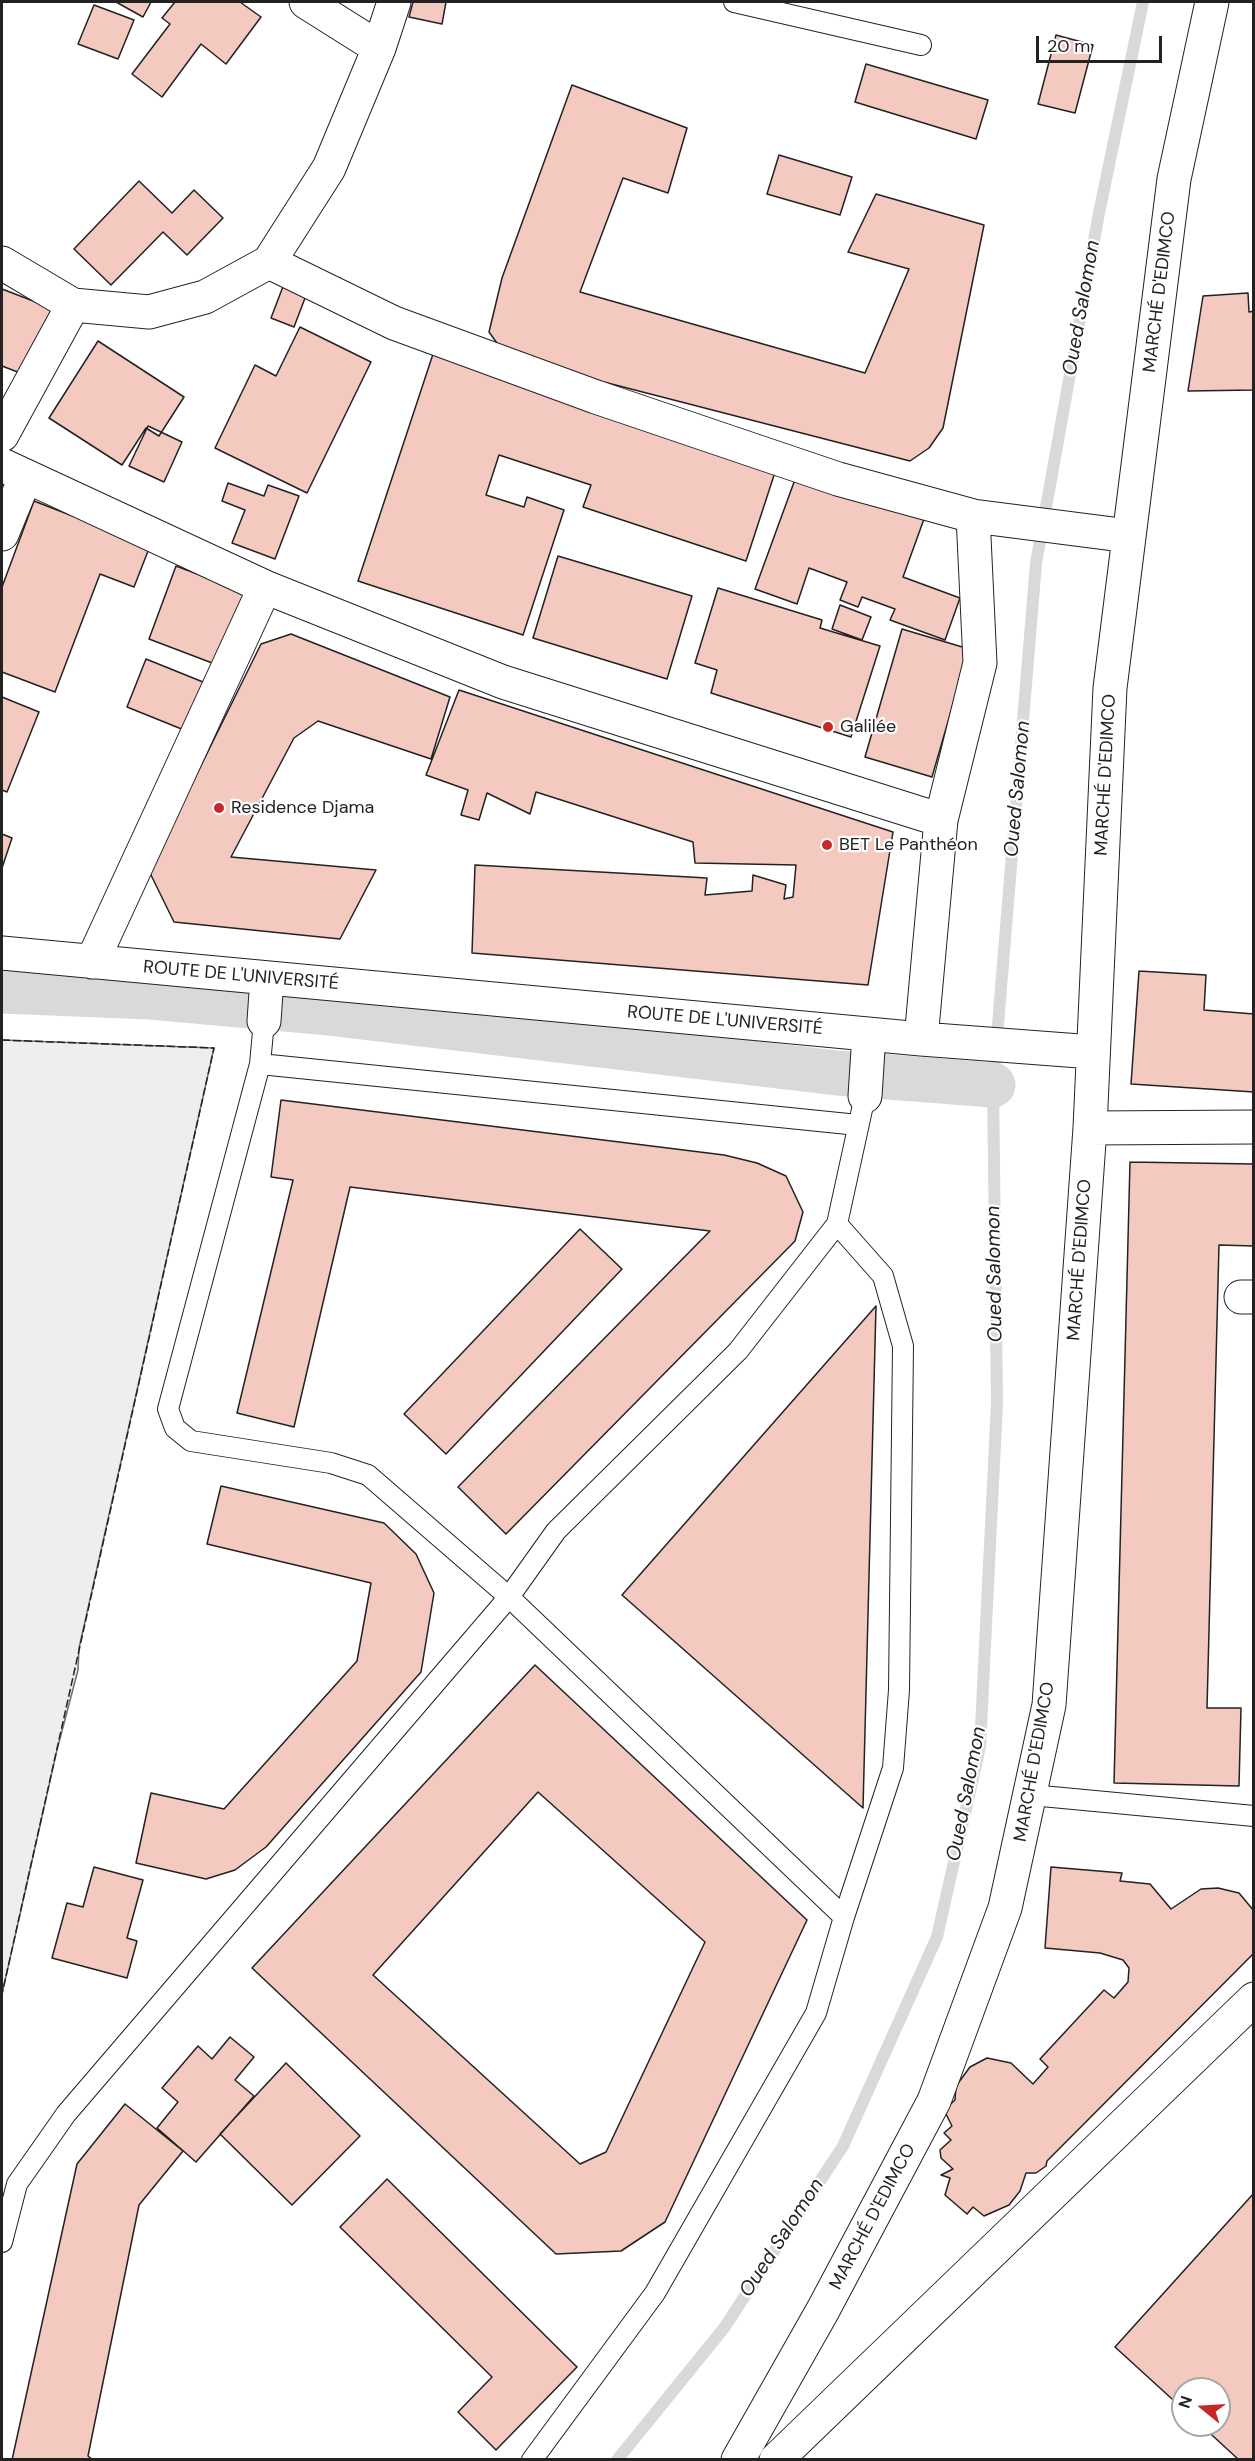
<!DOCTYPE html>
<meta charset="utf-8">
<style>
body{margin:0}
#map{position:relative;width:1255px;height:2461px;overflow:hidden;background:#fff;font-family:"DM Sans",sans-serif}
canvas{display:block}
.frame{position:absolute;inset:0;border:3px solid #222;pointer-events:none}
.north{position:absolute;left:1171px;top:2377px;width:60px;height:60px;box-sizing:border-box;background:#fff;border:2px solid #a7a7a7;border-radius:50%;rotate:288deg;font-size:16px;font-weight:700;line-height:24px;text-align:center;color:#222}
.north::after{content:'';display:block;margin:auto;width:21px;height:27px;background:#c62828;clip-path:polygon(50% 0,100% 100%,50% 72%,0 100%)}
.scale{position:absolute;left:1036px;top:36px;width:126px;height:27px;box-sizing:border-box;border:3px solid #222;border-top:0;padding-left:8px;font-size:18px;line-height:21px;white-space:nowrap;color:#222;-webkit-text-stroke:4px #fff;paint-order:stroke}
</style>
<div id="map">
<canvas width="1255" height="2461"></canvas>
<div class="frame"></div>
<div class="north">N</div>
<div class="scale">20 m</div>
</div>
<script>
const ctx = document.querySelector('canvas').getContext('2d');
ctx.lineJoin = 'round';
function fill(path, color) { ctx.fillStyle = color; ctx.fill(path, 'evenodd'); }
const poly = rows => new Path2D(rows.map(r => 'M' + r).join(''));
function stroke(path, color, width, dash) { ctx.strokeStyle = color; ctx.lineWidth = width; ctx.lineCap = dash ? 'butt' : 'round'; ctx.setLineDash(dash || []); ctx.stroke(path); }
function drawText(font, color, halo, rows, align = 'center') {
  ctx.font = font + ' "DM Sans",sans-serif'; ctx.lineWidth = 4.5; ctx.setLineDash([]); ctx.textBaseline = 'middle'; ctx.strokeStyle = halo; ctx.fillStyle = color; for (const [text, x, y, turn = 0] of rows) {
    ctx.save(); ctx.translate(x, y); ctx.rotate((+turn || 0) * Math.PI / 180); ctx.textAlign = isNaN(turn) ? turn : align; if (halo) ctx.strokeText(text, 0, 0); ctx.fillText(text, 0, 0); ctx.restore();
  }
}
const green = poly([
 [2,1040,214,1048,79,1648,78,1670,57,1750,2,1994,2,1040]
]);
fill(green, '#eee');
stroke(green, '#6f6f6f', 1.5);
stroke(poly([
 [617,2460,724,2328,843,2146,937,1937,980,1747,997,1403,993,1085,1036,563,1099,213,1143,2]
]), '#d9d9d9', 12);
stroke(poly([
 [2,991,150,997,319,1012,837,1073,993,1085]
]), '#d9d9d9', 45);
const building = poly([
 [116,2,151,2,143,17,116,2],
 [175,2,240,2,261,17,226,64,201,44,162,97,132,74,170,24,162,18,175,2],
 [413,2,446,2,442,24,409,17,413,2],
 [94,5,134,20,118,59,78,44,94,5],
 [1056,35,1093,45,1075,113,1038,104,1056,35],
 [866,64,988,100,976,139,855,102,866,64],
 [572,85,687,128,668,193,623,178,580,292,865,373,909,269,848,252,876,194,984,225,943,428,929,448,910,461,507,357,489,332,502,278,572,85],
 [779,155,852,177,840,215,767,194,779,155],
 [139,181,172,213,194,190,223,218,187,255,163,232,111,285,74,249,139,181],
 [287,276,310,285,294,327,271,318,287,276],
 [2,289,54,309,28,376,2,366,2,289],
 [1248,293,1249,312,1254,311,1254,390,1188,391,1203,296,1248,293],
 [300,327,371,362,307,493,215,448,255,365,276,376,300,327],
 [98,341,184,397,159,436,146,428,122,465,49,418,98,341],
 [434,351,778,463,746,561,583,507,591,485,499,455,486,495,524,507,527,497,564,510,523,635,358,581,434,351],
 [148,426,182,442,164,482,129,466,148,426],
 [797,474,924,519,903,577,960,598,945,640,890,620,895,609,862,597,858,607,840,600,847,582,809,568,797,604,755,589,797,474],
 [228,483,264,496,268,485,299,496,275,559,232,543,245,510,222,501,228,483],
 [34,501,150,546,134,587,100,574,55,692,2,672,2,587,34,501],
 [558,556,692,596,667,679,533,638,558,556],
 [176,566,248,593,220,666,149,639,176,566],
 [718,588,822,620,820,628,880,646,851,737,711,693,717,670,695,663,718,588],
 [840,605,871,617,862,640,832,629,840,605],
 [902,629,969,649,932,777,865,757,902,629],
 [291,634,450,697,431,759,318,721,294,738,231,857,376,870,340,939,174,922,149,871,261,644,291,634],
 [146,659,208,684,189,732,127,707,146,659],
 [459,690,893,832,868,985,472,953,475,865,707,878,705,895,752,891,753,875,786,885,784,899,793,897,796,865,695,863,693,842,536,792,530,814,487,793,479,820,461,815,468,790,426,775,459,690],
 [2,697,39,712,7,792,2,790,2,697],
 [2,834,12,838,2,868,2,834],
 [1139,971,1206,975,1204,1010,1254,1014,1254,1092,1131,1084,1139,971],
 [281,1100,724,1155,757,1163,786,1176,803,1212,795,1241,506,1534,458,1487,710,1231,350,1187,294,1427,237,1413,293,1180,271,1177,281,1100],
 [1130,1162,1254,1164,1254,1246,1219,1245,1207,1708,1241,1708,1239,1786,1114,1783,1130,1162],
 [580,1229,622,1269,446,1454,404,1414,580,1229],
 [876,1306,863,1808,622,1595,876,1306],
 [221,1486,384,1523,416,1554,434,1593,421,1672,266,1847,235,1870,206,1879,136,1863,151,1793,224,1809,357,1661,371,1583,207,1544,221,1486],
 [535,1665,807,1920,665,2222,621,2251,556,2254,252,1968,535,1665],
 [538,1792,705,1942,606,2152,580,2164,373,1975,538,1792],
 [94,1867,143,1880,127,1938,137,1941,127,1978,52,1958,67,1903,83,1907,94,1867],
 [1051,1867,1122,1873,1120,1881,1150,1884,1171,1909,1201,1889,1218,1888,1239,1893,1254,1911,1254,1953,1047,2161,1046,2166,1036,2173,1026,2173,1020,2191,1009,2205,984,2216,973,2207,967,2214,945,2195,950,2178,941,2175,953,2169,941,2158,940,2150,951,2140,944,2133,952,2126,944,2110,955,2100,956,2086,970,2067,987,2058,1011,2063,1033,2084,1048,2067,1040,2059,1104,1990,1114,1998,1128,1982,1129,1968,1123,1960,1100,1953,1045,1948,1051,1867],
 [230,2037,254,2057,235,2080,254,2096,196,2162,157,2128,178,2102,162,2088,198,2046,212,2059,230,2037],
 [286,2063,360,2136,292,2205,220,2134,286,2063],
 [125,2104,183,2151,139,2205,88,2456,93,2460,12,2460,77,2164,125,2104],
 [387,2179,577,2367,496,2450,458,2412,492,2377,340,2227,387,2179],
 [1254,2193,1254,2460,1239,2460,1201,2425,1219,2425,1219,2389,1183,2389,1183,2409,1115,2347,1254,2193]
]);
fill(building, '#f3c9c0');
stroke(building, '#222', 1.5);
const service = poly([
 [734,2,921,45],
 [264,1021,260,1064,858,1125],
 [837,1224,883,1276,903,1346,899,1690,893,1768,844,1917],
 [1031,1795,1254,1816],
 [2,2242,17,2184,66,2114,509,1597,368,1475,331,1463,191,1441,175,1428,168,1409,260,1064],
 [532,2460,655,2293,816,2013,844,1917,509,1597,556,1531,738,1351,837,1224,865,1096]
]);
const minor = poly([
 [306,2,379,48],
 [269,262,394,323,596,397,838,479,973,516,1129,536],
 [2,263,73,305,149,312,205,297,269,262,329,168,379,48,394,2],
 [2,435,73,305],
 [2,465,265,587,92,962],
 [2,534,25,478],
 [265,587,503,682,941,820],
 [2,953,921,1039,941,820,980,663,973,516],
 [264,1021,267,978],
 [921,1039,1093,1052],
 [865,1096,869,1034],
 [1090,1128,1254,1127],
 [1241,1297,1254,1297],
 [738,2460,823,2310,934,2101,1005,1908,1049,1705,1090,1128,1110,688,1174,179,1212,2],
 [776,2460,1254,1999]
]);
stroke(service, '#222', 22);
stroke(minor, '#222', 35);
stroke(service, '#fff', 20);
stroke(minor, '#fff', 33);
stroke(poly([
 [2,1040,214,1048,2,1994]
]), '#222', 1.5, [8, 3]);
for (const [x, y, r, color] of [
 [828,727,6,"#c62828"],
 [219,808,6,"#c62828"],
 [827,845,6,"#c62828"]
]) { const dot = new Path2D(); dot.arc(x, y, r, 0, 2 * Math.PI); ctx.fillStyle = color; ctx.fill(dot); stroke(dot, '#fff', 2); }
drawText('18px', '#222', '#fff', [
 ["MARCHÉ D'EDIMCO",1160,292,-83],
 ["MARCHÉ D'EDIMCO",1106,775,-87],
 ["ROUTE DE L'UNIVERSITÉ",241,976,5],
 ["ROUTE DE L'UNIVERSITÉ",725,1021,5],
 ["MARCHÉ D'EDIMCO",1080,1260,-86],
 ["MARCHÉ D'EDIMCO",1035,1762,-80],
 ["MARCHÉ D'EDIMCO",873,2217,-62]
]);
drawText('18px', '#222', '#fff', [
 ["Galilée",840,727],
 ["Residence Djama",231,808],
 ["BET Le Panthéon",839,845]
], 'left');
drawText('italic 20px', '#222', '#fff', [
 ["Oued Salomon",1082,308,-80],
 ["Oued Salomon",1018,789,-85],
 ["Oued Salomon",995,1274,-91],
 ["Oued Salomon",967,1794,-79],
 ["Oued Salomon",782,2238,-57]
]);
</script>
